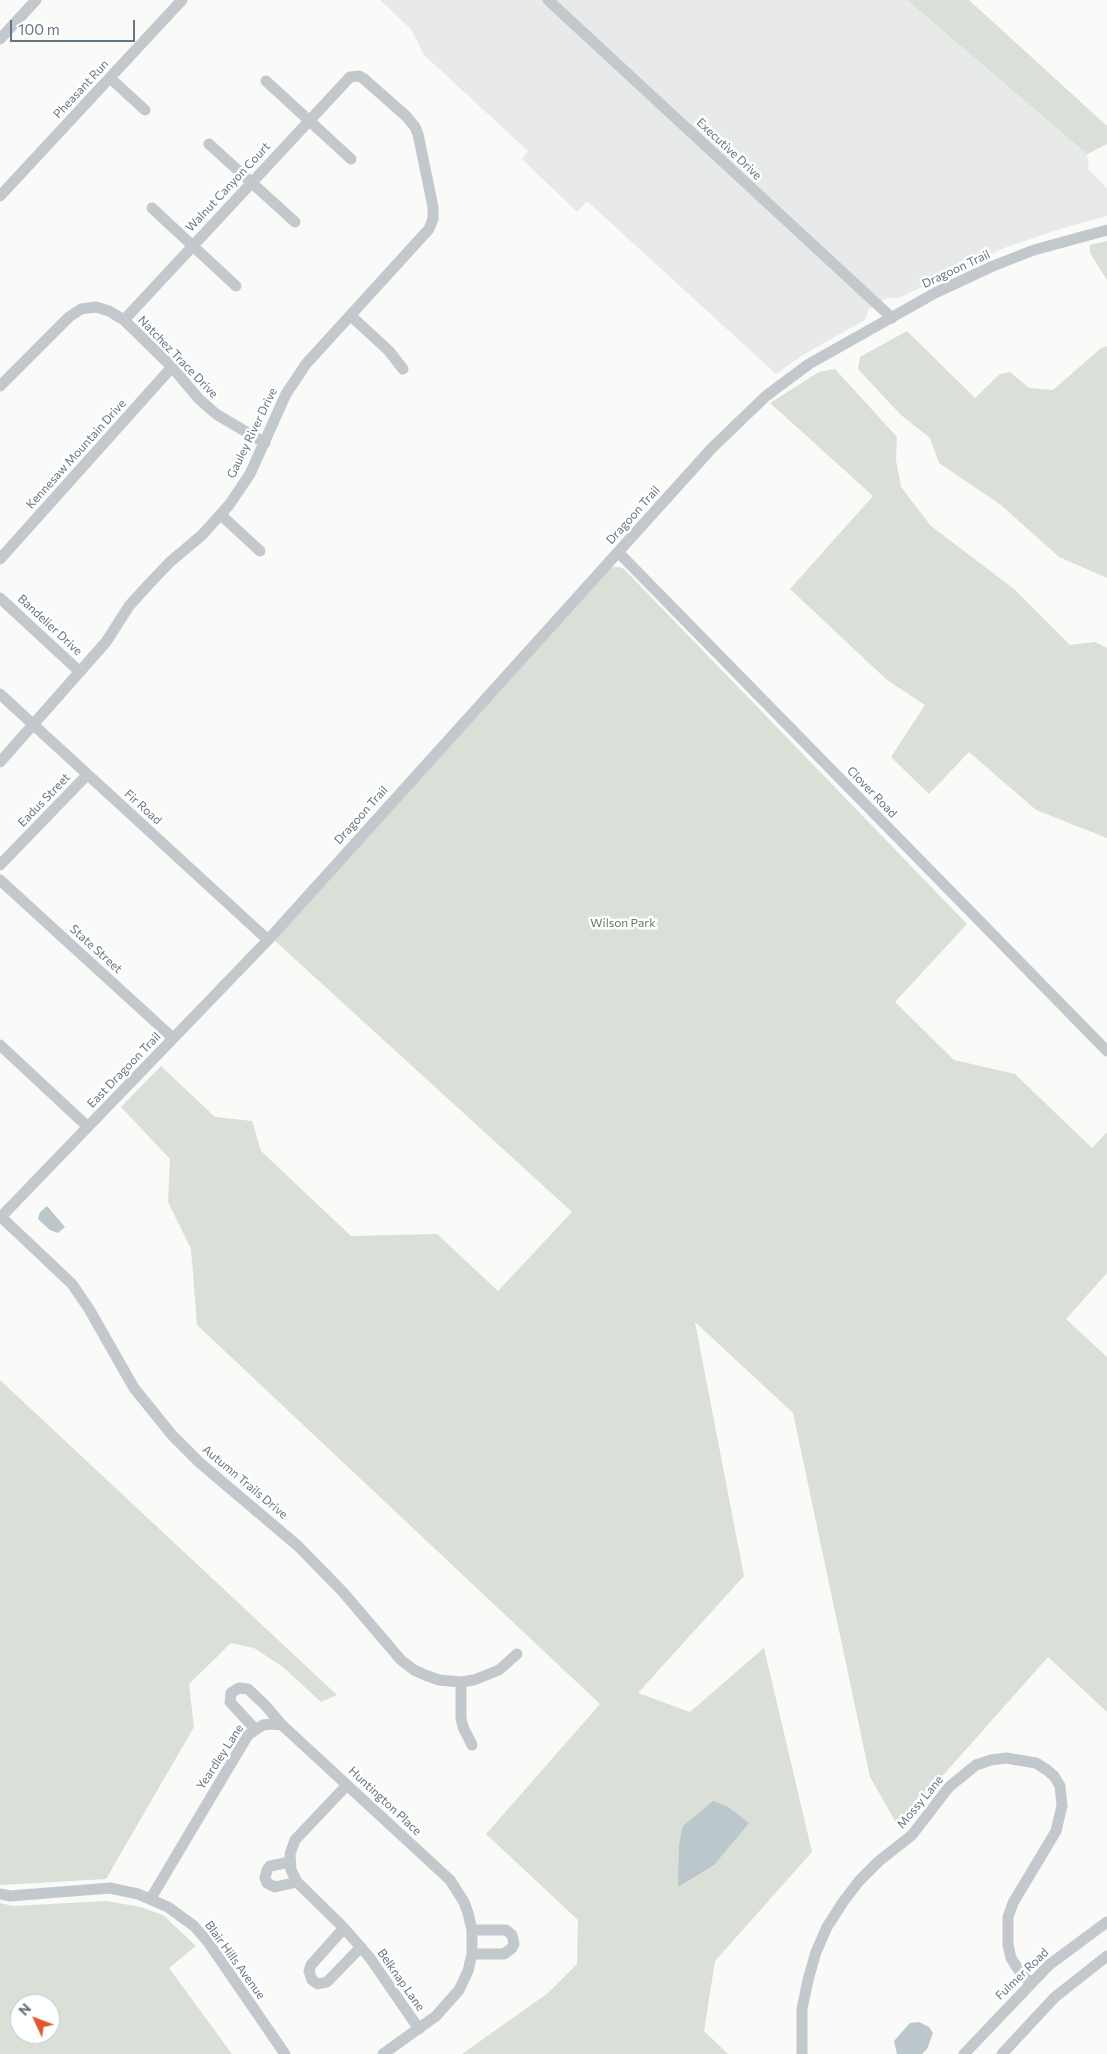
<!DOCTYPE html>
<style>
body{margin:0}
#map{position:relative;width:1107px;height:2054px;overflow:hidden;background:#fafaf8;font-family:Commissioner,sans-serif}
canvas{display:block}
.north{position:absolute;left:10px;top:1994px;width:50px;height:50px;box-sizing:border-box;background:#fff;border:1px solid #c1c8cd;border-radius:50%;rotate:313deg;font-size:14px;font-weight:700;line-height:20px;text-align:center;color:#657683}
.north::after{content:'';display:block;margin:auto;width:18px;height:22px;background:#e4572e;clip-path:polygon(50% 0,100% 100%,50% 72%,0 100%)}
.scale{position:absolute;left:10px;top:20px;width:125px;height:22px;box-sizing:border-box;border:2px solid #657683;border-top:0;padding-left:6px;font-size:15px;line-height:18px;white-space:nowrap;color:#657683;-webkit-text-stroke:4px #fff;paint-order:stroke}
</style>
<div id="map">
<canvas width="1107" height="2054"></canvas>
<div class="north">N</div>
<div class="scale">100 m</div>
</div>
<script>
const ctx = document.querySelector('canvas').getContext('2d');
ctx.lineJoin = 'round';
function fill(path, color) { ctx.fillStyle = color; ctx.fill(path, 'evenodd'); }
const poly = rows => new Path2D(rows.map(r => 'M' + r).join(''));
function stroke(path, color, width, dash) { ctx.strokeStyle = color; ctx.lineWidth = width; ctx.lineCap = dash ? 'butt' : 'round'; ctx.setLineDash(dash || []); ctx.stroke(path); }
function drawText(font, color, halo, rows, align = 'center') {
  ctx.font = font + ' Commissioner,sans-serif'; ctx.lineWidth = 5; ctx.setLineDash([]); ctx.textBaseline = 'middle'; ctx.strokeStyle = halo; ctx.fillStyle = color; for (const [text, x, y, turn = 0] of rows) {
    ctx.save(); ctx.translate(x, y); ctx.rotate((+turn || 0) * Math.PI / 180); ctx.textAlign = isNaN(turn) ? turn : align; if (halo) ctx.strokeText(text, 0, 0); ctx.fillText(text, 0, 0); ctx.restore();
  }
}
fill(poly([
 [380,0,907,0,1087,154,1089,170,1107,188,1107,216,1060,229,1004,248,899,298,887,298,868,310,865,320,803,355,776,374,587,201,577,212,522,159,528,151,424,55,411,29]
]), '#e8e9e9');
fill(poly([
 [907,0,969,0,1107,126,1107,144,1087,154],
 [1107,241,1107,280,1090,253,1090,245],
 [907,331,975,398,1000,374,1010,372,1029,388,1053,390,1100,349,1107,346,1107,578,1059,557,1001,505,939,463,930,438,901,415,858,369,860,357],
 [835,369,897,437,896,460,901,487,931,526,1014,589,1070,645,1095,642,1107,648,1107,838,1036,810,969,752,929,794,891,757,925,705,887,680,790,589,873,496,770,403,819,372],
 [613,567,619,567,624,569,967,924,895,1002,954,1060,1015,1074,1092,1148,1107,1132,1107,1273,1066,1319,1107,1357,1107,1712,1048,1657,898,1826,870,1777,793,1413,695,1322,744,1576,638,1693,690,1712,764,1648,812,1852,715,1961,704,2031,728,2054,462,2054,548,1993,577,1964,578,1920,486,1834,600,1704,197,1325,191,1249,168,1202,170,1159,121,1107,161,1066,215,1117,252,1121,261,1151,351,1236,437,1234,498,1291,572,1212,274,940,607,571],
 [0,1380,337,1695,321,1702,283,1667,254,1648,231,1643,189,1684,194,1727,106,1879,0,1885],
 [107,1901,140,1907,163,1915,196,1946,169,1968,232,2054,0,2054,0,1903,13,1906],
 [20,2004,50,2004,50,2034,20,2034]
]), '#dadfd7');
fill(poly([
 [47,1206,65,1227,58,1233,50,1230,38,1219,40,1212],
 [713,1801,728,1807,749,1823,714,1865,678,1887,679,1845,683,1826],
 [919,2022,929,2027,933,2033,927,2049,922,2054,897,2054,894,2041,910,2023]
]), '#bbc7cb');
stroke(poly([
 [548,0,892,318],
 [0,39,36,0],
 [110,78,145,110],
 [266,81,351,159],
 [209,144,295,222],
 [0,196,182,0],
 [152,208,236,286],
 [351,316,389,351,403,369],
 [0,386,69,317,81,309,96,307,109,311,124,320,172,367,199,399,216,414,265,443],
 [221,515,260,551],
 [618,552,1107,1051],
 [0,559,172,367],
 [0,598,80,672],
 [0,694,268,940],
 [0,762,106,642,129,606,149,584,170,562,202,535,229,505,250,474,286,394,306,364,429,229,433,219,433,207,418,134,415,127,406,116,364,79,359,76,350,77,124,320],
 [0,865,87,775],
 [0,880,173,1038],
 [0,1045,88,1127],
 [0,1216,72,1284,89,1309,134,1388,172,1435,200,1463,298,1546,342,1591,401,1660,414,1670,425,1675,439,1680,461,1682,474,1680,499,1670,517,1654],
 [0,1218,268,940,712,448,766,396,809,364,935,293,993,266,1034,250,1107,230],
 [461,1682,461,1718,463,1727,472,1745],
 [255,1729,230,1702,231,1693,239,1688,248,1689,265,1705,282,1725],
 [347,1785,295,1840,290,1854,291,1870,297,1882,344,1928,370,1958,419,2029],
 [290,1862,270,1866,267,1870,265,1878,267,1883,275,1887,297,1882],
 [0,1894,10,1896,110,1888,138,1894,168,1907,194,1926,208,1942,285,2054],
 [151,1898,248,1735,263,1725,272,1724,282,1725,450,1880,464,1902,468,1913,472,1930,472,1954,468,1971,459,1990,436,2016,383,2054],
 [344,1928,311,1965,309,1971,312,1980,318,1984,327,1982,361,1947],
 [472,1954,504,1954,512,1948,514,1944,512,1935,506,1930,472,1930],
 [802,2054,802,2009,808,1980,816,1952,827,1927,843,1902,859,1881,879,1861,912,1835,949,1787,976,1765,991,1760,1006,1758,1036,1763,1047,1770,1054,1776,1060,1786,1062,1806,1056,1831,1013,1903,1008,1917,1008,1945,1011,1958,1020,1972,1031,1983],
 [964,2054,1049,1965,1107,1922],
 [1002,2054,1055,1997,1107,1956]
]), '#c3c8cc', 11);
drawText('12px', '#657683', '#fff', [
 ["Pheasant Run",81,89,-47],
 ["Executive Drive",729,149,43],
 ["Walnut Canyon Court",228,187,-47],
 ["Dragoon Trail",956,269,-25],
 ["Natchez Trace Drive",178,357,46],
 ["Gauley River Drive",252,433,-64],
 ["Kennesaw Mountain Drive",76,454,-48],
 ["Dragoon Trail",633,515,-48],
 ["Bandelier Drive",50,625,43],
 ["Clover Road",872,792,46],
 ["Eadus Street",44,800,-46],
 ["Fir Road",143,807,42],
 ["Dragoon Trail",361,815,-48],
 ["State Street",96,949,42],
 ["East Dragoon Trail",124,1070,-46],
 ["Autumn Trails Drive",245,1482,40],
 ["Yeardley Lane",220,1757,-57],
 ["Huntington Place",385,1801,43],
 ["Mossy Lane",920,1802,-50],
 ["Blair Hills Avenue",235,1960,54],
 ["Fulmer Road",1022,1974,-44],
 ["Belknap Lane",401,1980,55]
]);
drawText('12px', '#687a64', '#fff', [
 ["Wilson Park",623,923]
]);
</script>
